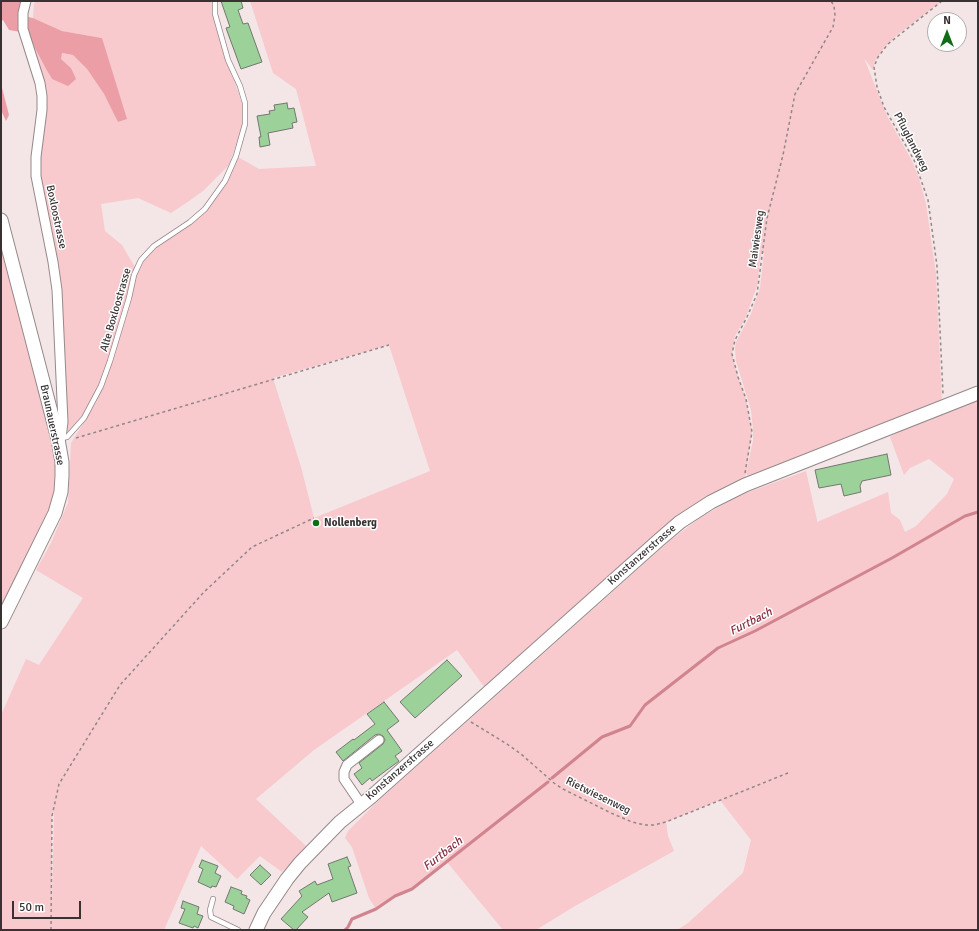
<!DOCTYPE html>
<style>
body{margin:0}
#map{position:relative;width:979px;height:931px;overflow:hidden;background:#f4e5e6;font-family:Signika,sans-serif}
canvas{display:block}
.frame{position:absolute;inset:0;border:2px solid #383233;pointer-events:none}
.north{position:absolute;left:927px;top:12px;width:40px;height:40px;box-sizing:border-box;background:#fff;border:1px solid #afadad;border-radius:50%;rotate:0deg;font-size:11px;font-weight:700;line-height:16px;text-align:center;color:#383233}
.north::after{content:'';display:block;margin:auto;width:14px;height:18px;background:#106c16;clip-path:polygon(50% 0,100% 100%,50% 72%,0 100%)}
.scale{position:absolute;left:12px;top:901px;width:69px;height:18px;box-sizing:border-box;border:2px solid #383233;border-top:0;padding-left:5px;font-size:12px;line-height:14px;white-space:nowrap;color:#383233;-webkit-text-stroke:3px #fff;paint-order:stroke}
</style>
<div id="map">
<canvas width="979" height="931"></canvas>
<div class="frame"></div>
<div class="north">N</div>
<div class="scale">50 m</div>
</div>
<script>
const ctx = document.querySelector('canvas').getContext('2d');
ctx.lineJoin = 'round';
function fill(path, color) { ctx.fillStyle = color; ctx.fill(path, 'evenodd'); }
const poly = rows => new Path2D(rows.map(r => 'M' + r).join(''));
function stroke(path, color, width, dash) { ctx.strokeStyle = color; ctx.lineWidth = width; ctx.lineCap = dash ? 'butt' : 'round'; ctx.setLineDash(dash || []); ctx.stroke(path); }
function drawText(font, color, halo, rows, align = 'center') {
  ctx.font = font + ' Signika,sans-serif'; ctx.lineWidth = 3; ctx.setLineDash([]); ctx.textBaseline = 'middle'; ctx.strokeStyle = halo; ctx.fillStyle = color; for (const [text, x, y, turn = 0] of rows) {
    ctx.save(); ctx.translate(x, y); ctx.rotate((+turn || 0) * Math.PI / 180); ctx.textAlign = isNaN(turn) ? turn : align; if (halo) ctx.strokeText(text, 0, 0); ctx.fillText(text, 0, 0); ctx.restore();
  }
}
fill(poly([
 [36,1,214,1,217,31,244,109,243,125,229,165,203,191,189,201,171,213,138,198,101,204,105,231,122,245,136,269,103,377,86,410,70,432,68,432,65,408,61,326,38,168,46,106,27,33,46,69,52,79,71,68,61,59,61,53,73,55,87,69,104,94,119,122,102,38,62,31,33,18,34,4],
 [250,1,942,1,897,35,885,47,875,61,873,70,864,58,887,116,912,161,919,178,926,204,936,274,942,403,753,477,748,476,746,473,753,441,753,429,751,410,736,361,735,348,736,342,751,314,760,288,764,253,761,253,757,286,745,319,735,336,732,354,738,377,746,399,752,432,745,480,731,485,488,692,457,650,314,750,256,799,307,847,282,872,260,856,237,879,201,846,164,930,1,930,1,715,26,659,39,665,83,598,36,570,51,543,68,503,71,443,97,401,110,367,130,290,141,263,152,251,182,230,206,210,225,184,238,157,259,169,316,166,296,89,273,73],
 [389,345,430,471,314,518,301,467,273,378],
 [54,811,52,907,52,816],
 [1,239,57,460,56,495,50,514,1,611],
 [978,401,978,512,963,518,978,512,978,930,677,930,688,923,743,873,751,840,720,800,666,822,668,836,674,851,575,906,536,930,503,930,447,862,412,889,395,896,376,909,369,898,352,847,345,838,348,831,376,803,672,539,700,518,729,501,746,493,806,471,817,520,817,522,888,492,891,513,900,520,905,532,916,526,947,494,954,479,929,459,910,468,904,475,890,437,899,432]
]), '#f8c9cd');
fill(poly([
 [1,1,21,1,18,15,33,18,62,31,102,38,127,119,118,122,104,94,87,69,73,55,62,53,61,59,71,68,76,79,68,86,52,79,46,69,27,33,9,30,3,20,1,21],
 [1,84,9,115,6,121,1,110]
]), '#ec9ea7');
stroke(poly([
 [552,778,602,737,630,726,645,705,718,648,755,631,892,558,965,516,978,512],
 [345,930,348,927,352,919,376,909,395,896,412,889,548,782]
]), '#d0858e', 3);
const building = poly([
 [221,1,241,1,243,8,238,10,243,24,248,23,262,62,241,69,226,28,230,27,221,1],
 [287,103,288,109,294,108,297,122,292,123,293,128,268,133,270,145,260,147,259,137,261,137,257,116,270,114,269,111,275,110,274,105,287,103],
 [887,454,891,475,862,481,860,486,861,492,844,496,841,484,819,488,815,470,887,454],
 [447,660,462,676,415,718,400,702,447,660],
 [384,702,399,721,387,730,402,751,395,756,399,761,372,781,370,778,362,785,354,774,362,768,359,763,383,744,385,740,383,736,379,734,375,735,343,761,336,752,353,739,354,740,375,724,367,714,384,702],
 [347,857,351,866,348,867,357,893,332,902,329,893,302,912,308,917,296,930,294,930,281,919,302,896,299,891,315,881,317,885,333,879,328,864,347,857],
 [202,860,218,866,215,873,221,876,216,887,212,886,211,888,198,882,203,869,199,867,202,860],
 [260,865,271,875,261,885,250,875,260,865],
 [231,887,242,891,241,894,247,896,246,898,250,900,244,914,233,909,234,906,225,902,231,887],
 [183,901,199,907,197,914,203,916,198,928,194,926,193,928,179,923,185,909,181,908,183,901]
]);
fill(building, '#9dd19a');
stroke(building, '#70786f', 1);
const lane = poly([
 [61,438,67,437,84,418,101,386,110,361,129,298,134,275,141,260,154,246,190,222,205,209,225,181,236,156,245,124,245,103,240,86,228,60,215,14,215,1],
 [213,899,210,910,211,917,238,930]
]);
const street = poly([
 [26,1,23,13,23,29,40,83,42,96,42,110,36,157,36,176,53,262,57,290,63,422,61,438,58,439],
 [361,804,344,779,344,772,347,765,379,740]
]);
const secondary = poly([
 [1,220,58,439,62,462,62,476,61,492,55,513,1,622],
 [256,930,264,913,287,879,300,863,340,822,371,797,659,540,680,522,711,502,745,485,978,393]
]);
stroke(lane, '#96898a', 6);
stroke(street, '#96898a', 11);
stroke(secondary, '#96898a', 15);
stroke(poly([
 [942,1,888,44,878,57,874,67,877,87,884,107,914,160,928,200,937,266,943,394],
 [76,438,389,345],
 [745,473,752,432,746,399,738,377,732,354,735,340,747,317,757,294,767,218,783,155,795,94,833,27,835,15,834,6,831,1],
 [471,722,507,744,521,754,554,783,563,789,611,813,632,822,645,825,654,825,666,822,788,773],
 [51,930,52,816,59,784,120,685,204,592,252,547,314,518]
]), '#918788', 1.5, [3, 3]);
stroke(lane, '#fff', 4.5);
stroke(street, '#fff', 9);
stroke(secondary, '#fff', 13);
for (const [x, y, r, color] of [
 [316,523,4,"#106c16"]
]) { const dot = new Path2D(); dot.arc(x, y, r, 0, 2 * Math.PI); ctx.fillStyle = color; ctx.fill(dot); stroke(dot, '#fff', 1.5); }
drawText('11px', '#383233', '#fff', [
 ["Pfluglandweg",911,142,63],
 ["Boxloostrasse",56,217,78],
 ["Maiwiesweg",757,239,-82],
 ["Alte Boxloostrasse",116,310,-74],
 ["Braunauerstrasse",52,425,78],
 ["Konstanzerstrasse",642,555,-41],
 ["Konstanzerstrasse",400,770,-41],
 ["Rietwiesenweg",598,796,26]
]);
drawText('bold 11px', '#383233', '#fff', [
 ["Nollenberg",324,523]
], 'left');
drawText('italic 12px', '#872d40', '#fff', [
 ["Furtbach",751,622,-27],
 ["Furtbach",443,854,-38]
]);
</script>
